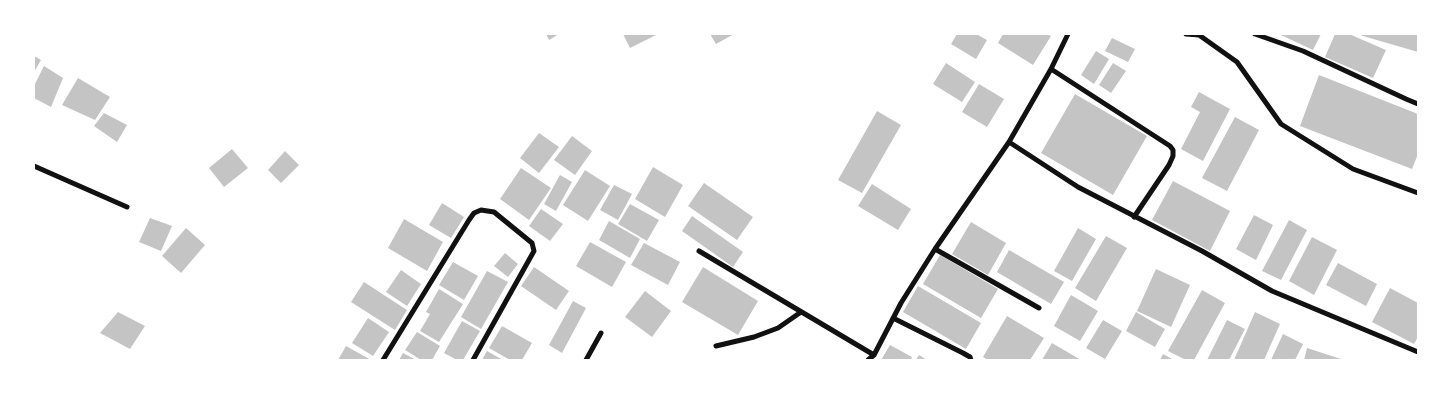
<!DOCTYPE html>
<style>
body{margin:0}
#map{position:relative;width:1452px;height:394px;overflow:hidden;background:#fff;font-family:"DejaVu Sans",sans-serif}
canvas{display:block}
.frame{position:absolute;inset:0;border:35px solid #fff;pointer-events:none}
</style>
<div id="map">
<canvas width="1452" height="394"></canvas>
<div class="frame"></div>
</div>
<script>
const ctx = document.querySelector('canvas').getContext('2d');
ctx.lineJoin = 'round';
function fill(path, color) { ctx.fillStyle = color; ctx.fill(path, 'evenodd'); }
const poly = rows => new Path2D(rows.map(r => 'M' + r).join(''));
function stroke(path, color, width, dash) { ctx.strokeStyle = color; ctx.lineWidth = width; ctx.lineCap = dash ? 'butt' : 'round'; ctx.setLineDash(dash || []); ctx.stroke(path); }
fill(poly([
 [546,34,559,34,549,40],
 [623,34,658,34,630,48],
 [710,34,734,34,716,44],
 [957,34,976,34,987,40,976,59,951,44],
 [1003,34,1047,34,1051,36,1033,65,998,43],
 [1282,34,1321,34,1313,50,1281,35],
 [1335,34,1349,34,1386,50,1373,78,1325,57],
 [1358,34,1418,34,1418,52,1363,36],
 [1112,38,1135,49,1128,62,1105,51],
 [1096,51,1109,59,1094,84,1081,75],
 [34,56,41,60,34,72],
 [946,63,975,82,962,102,933,84],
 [1113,63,1126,71,1111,93,1099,85],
 [44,66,63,78,51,107,34,98,34,86],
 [1319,75,1418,114,1418,154,1412,169,1300,126],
 [78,78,110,97,95,120,62,105],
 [979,84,1004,99,987,127,962,112],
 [1199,92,1230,109,1203,161,1181,149,1200,112,1191,107],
 [1075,94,1147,136,1113,195,1041,153],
 [877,111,901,125,862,193,838,180],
 [104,113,127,125,117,142,94,126],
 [1235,117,1259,130,1227,191,1202,178],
 [539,133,559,147,539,173,520,158],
 [572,136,592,151,575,175,554,160],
 [232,149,248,168,224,187,209,168],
 [285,151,299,165,281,183,268,170],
 [653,167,683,185,665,217,635,199],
 [521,168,551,188,529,220,500,199],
 [585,170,610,186,588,221,563,205],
 [560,175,572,182,556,211,544,204],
 [1173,181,1230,211,1210,251,1152,220],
 [704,183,753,217,737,240,688,206],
 [872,184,911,209,898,230,858,206],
 [614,185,632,194,618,220,600,210],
 [442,203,464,217,451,238,429,225],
 [630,204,659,220,647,241,618,224],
 [541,209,563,224,550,241,529,226],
 [1254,215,1273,225,1256,260,1236,249],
 [692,216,743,252,733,267,682,231],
 [150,218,172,226,161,251,139,242],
 [404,219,443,242,427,271,388,248],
 [1289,220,1307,230,1281,280,1262,271],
 [609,221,640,239,630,258,599,240],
 [971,222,1006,243,988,275,952,254],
 [186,228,205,245,181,273,162,256],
 [1078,228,1096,239,1072,281,1054,271],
 [1106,236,1127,248,1096,301,1075,288],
 [1312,237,1337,250,1314,295,1289,281],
 [590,242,626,262,612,287,576,266],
 [644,243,680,262,668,285,631,265],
 [1009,250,1064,282,1051,304,997,272],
 [505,253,518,264,508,277,494,266],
 [940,255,998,289,981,318,923,284],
 [453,262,478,276,464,300,439,285],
 [1338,263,1377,284,1366,306,1326,285],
 [534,267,569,291,556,310,521,286],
 [703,267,758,301,738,335,682,302],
 [1156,269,1190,285,1171,327,1137,311],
 [401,270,421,284,407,306,386,292],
 [487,271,508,282,481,329,461,317],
 [364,282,407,310,395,330,351,302],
 [918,286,981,323,966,349,903,312],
 [1390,288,1418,303,1418,337,1414,344,1372,322],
 [439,289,463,304,439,342,420,331,430,314,426,312],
 [1202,290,1225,303,1194,360,1186,360,1168,351],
 [645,291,671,311,652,337,625,317],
 [1071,295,1098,311,1080,341,1054,326],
 [573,301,586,308,562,353,549,345],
 [118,312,145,326,130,349,100,333],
 [1136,312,1165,329,1155,347,1126,331],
 [1255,312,1280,324,1264,360,1234,360],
 [1007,316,1044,338,1030,360,988,360,983,357],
 [368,318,389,332,373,356,352,343],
 [1103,320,1122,331,1105,359,1086,348],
 [1227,320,1245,329,1229,360,1207,360],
 [462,321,480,331,463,360,457,360,444,353],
 [502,326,532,343,522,360,510,360,489,348],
 [417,332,440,346,432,360,421,360,405,350],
 [1283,334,1303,344,1295,360,1271,360],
 [1052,343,1081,360,1042,360],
 [890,345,912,357,911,360,881,360],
 [346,346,371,360,338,360],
 [1307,348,1344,360,1304,360],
 [487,351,503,360,482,360],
 [403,353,416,360,399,360],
 [1163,354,1174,360,1160,360],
 [919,355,927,360,916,360]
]), '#c4c4c4');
stroke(poly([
 [1186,34,1199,35,1237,62,1281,124,1353,169,1418,193],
 [1255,34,1303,51,1406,99,1418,104],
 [1051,69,1170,146,1173,150,1173,156,1169,165,1134,217],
 [1009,142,1078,187,1202,251,1272,291,1418,352],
 [34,166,127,207],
 [935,249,1039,308],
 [699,251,874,355],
 [893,318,963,353,970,357,971,360],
 [716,346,754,337,778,328,801,312],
 [383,360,469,220,474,213,481,210,494,212,532,243,534,251,473,360],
 [586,360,601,333],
 [868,360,874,355,901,303,935,249,1009,142,1051,69,1068,34]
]), '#111', 5);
</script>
